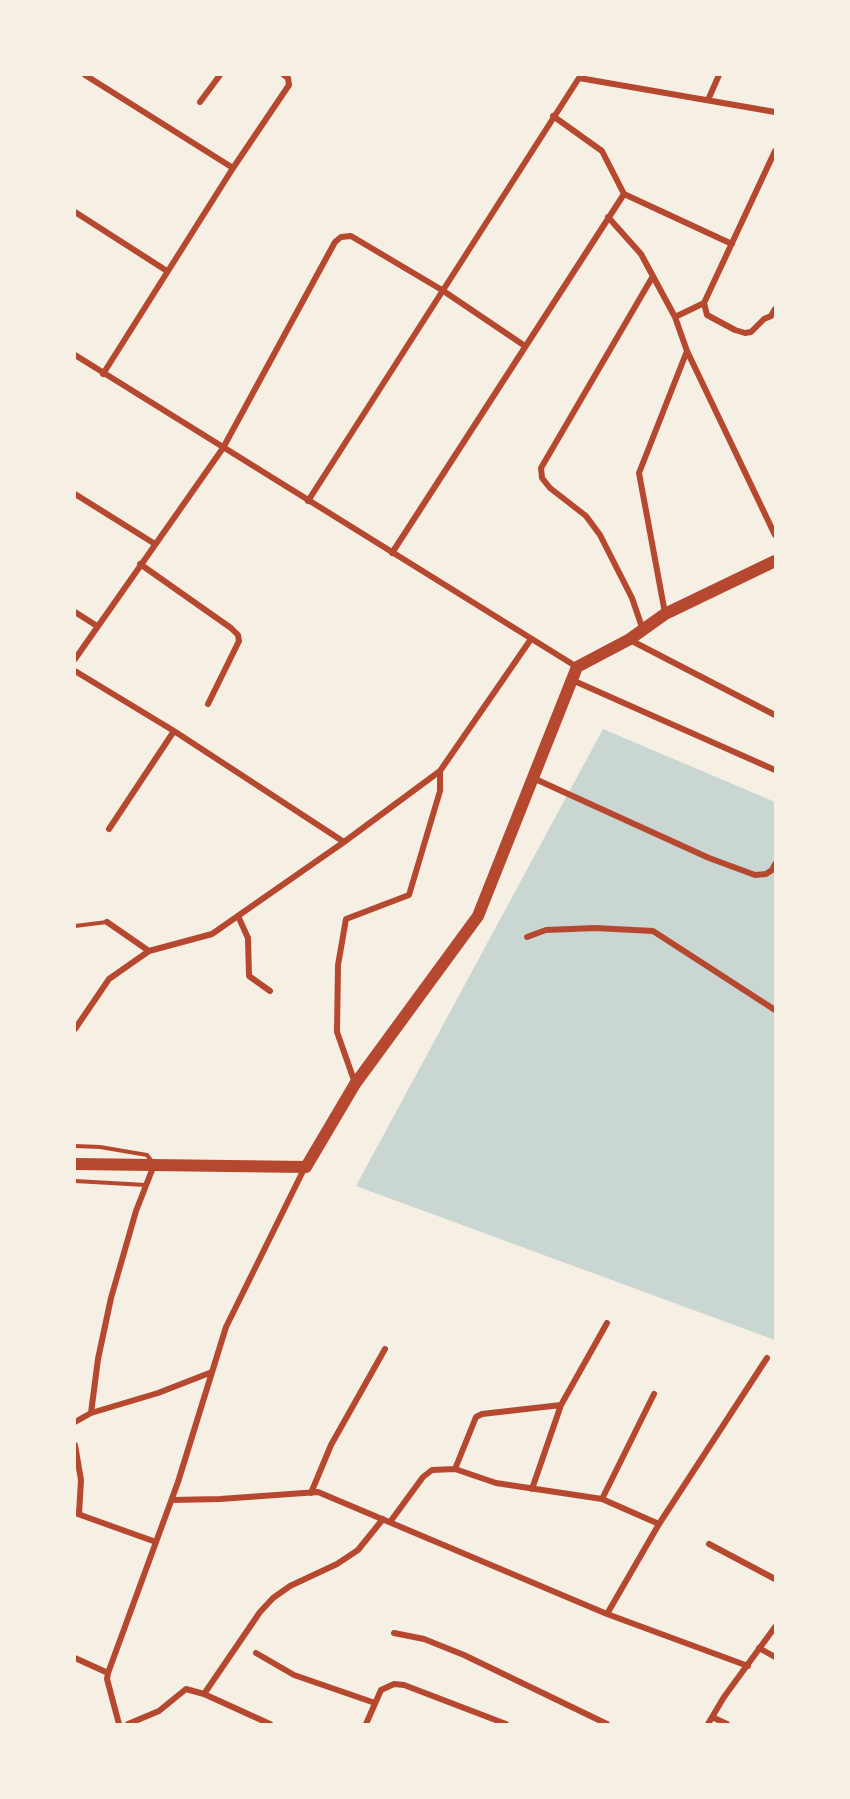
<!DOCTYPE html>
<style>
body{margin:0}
#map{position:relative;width:850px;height:1799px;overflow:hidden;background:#f6efe4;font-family:"Space Grotesk",sans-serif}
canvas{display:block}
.frame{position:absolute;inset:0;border:76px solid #f6efe4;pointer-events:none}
</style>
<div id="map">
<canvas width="850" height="1799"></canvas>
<div class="frame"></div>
</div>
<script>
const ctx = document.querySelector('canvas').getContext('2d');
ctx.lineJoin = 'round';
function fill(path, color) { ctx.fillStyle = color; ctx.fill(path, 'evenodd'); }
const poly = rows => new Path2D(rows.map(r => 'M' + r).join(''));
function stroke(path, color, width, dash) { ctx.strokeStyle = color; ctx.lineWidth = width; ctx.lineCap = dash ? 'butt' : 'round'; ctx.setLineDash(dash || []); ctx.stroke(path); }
fill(poly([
 [603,729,775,802,775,1340,356,1186]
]), '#c9d6d2');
stroke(poly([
 [75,926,107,922],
 [75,1146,100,1147,147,1155,153,1163],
 [75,1181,146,1185]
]), '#b5482f', 4);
stroke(poly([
 [85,75,233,168],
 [708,100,719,75],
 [200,102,220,75],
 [624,194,732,244],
 [75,212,167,271],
 [608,217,641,254,675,317,687,351,775,535],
 [704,303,707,315,735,330,745,333,751,332,764,319,771,316,775,309],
 [675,317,704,303,775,151],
 [75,355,577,667],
 [103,374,233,168,289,85,288,78,284,75],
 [75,494,155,544],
 [308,501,579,78,775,112],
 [392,553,624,194,602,151,553,116],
 [140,564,231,628,238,635,239,641,208,704],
 [75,612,97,626],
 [665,613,639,473,687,351],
 [643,630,632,598,600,535,586,516,550,488,542,478,541,468,653,276],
 [630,640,775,715],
 [75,659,223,448,335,242,341,237,351,236,442,290,525,346],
 [75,671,174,731,344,842],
 [572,680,775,770],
 [533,778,709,858,755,875,766,874,772,870,775,864],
 [109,829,174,731],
 [238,916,248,938,249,976,270,991],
 [107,922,149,951],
 [527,937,546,930,595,928,653,931,775,1010],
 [75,1029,109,979,149,951,212,934,344,842,440,771,531,639],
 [355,1083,337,1032,338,965,346,919,409,895,440,791,440,771],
 [91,1413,98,1359,111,1298,136,1211,154,1165],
 [75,1422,91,1413,158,1393,212,1372],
 [75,1445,81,1480,79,1514],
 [455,1469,476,1417,482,1414,561,1405],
 [532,1489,561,1405,607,1323],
 [311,1493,331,1445,385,1349],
 [602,1499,654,1394],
 [172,1500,220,1499,318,1492,607,1614,748,1666],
 [75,1513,156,1542],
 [390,1522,423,1477,432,1470,455,1469,496,1483,602,1499,659,1524],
 [709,1544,775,1579],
 [607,1614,659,1524,767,1358],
 [394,1633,424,1639,464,1655,607,1724],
 [759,1648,775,1657],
 [256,1653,294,1675,375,1703],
 [75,1658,108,1673],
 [712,1717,727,1724],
 [119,1724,107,1679,108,1673,178,1482,226,1327,305,1167],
 [128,1724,159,1711,186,1689,204,1694],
 [270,1724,204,1694,260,1612,273,1598,290,1586,337,1564,358,1550,383,1519],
 [366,1724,381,1690,394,1684,404,1685,506,1724],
 [708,1724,724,1697,775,1627]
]), '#b5482f', 6);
stroke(poly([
 [75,1164,306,1167,355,1084,478,916,577,667,630,639,665,614,775,561]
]), '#b5482f', 12);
</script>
